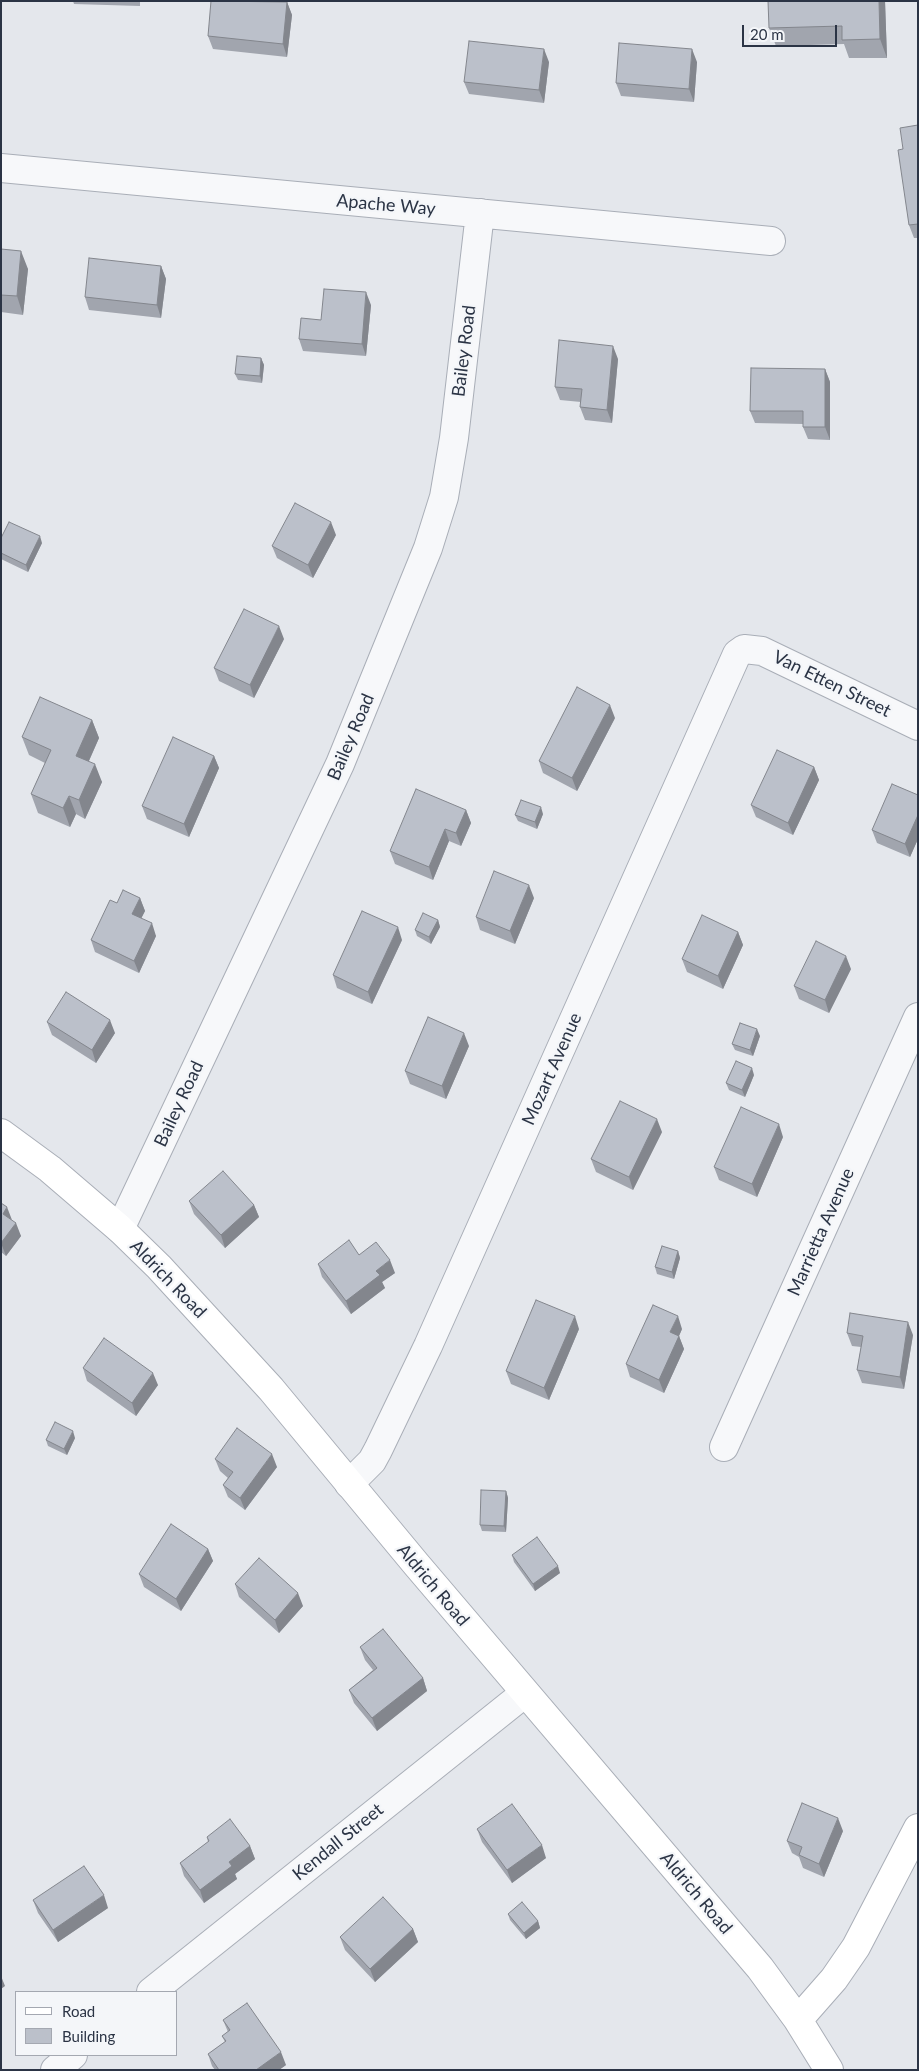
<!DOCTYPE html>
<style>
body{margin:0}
#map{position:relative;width:919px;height:2071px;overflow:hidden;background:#e4e7ec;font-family:Lato,sans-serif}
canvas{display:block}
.frame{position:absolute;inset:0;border:2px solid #2b3445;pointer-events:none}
.legend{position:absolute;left:15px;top:1991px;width:162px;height:65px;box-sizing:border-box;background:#f4f6f9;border:1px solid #a4a8b1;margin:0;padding:6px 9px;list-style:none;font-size:15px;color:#2b3445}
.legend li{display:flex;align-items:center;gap:10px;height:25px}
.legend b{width:25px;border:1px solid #a4a8b1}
.scale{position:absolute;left:742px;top:25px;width:95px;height:22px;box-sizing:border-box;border:2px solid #2b3445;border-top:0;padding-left:6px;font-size:15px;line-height:18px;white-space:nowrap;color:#2b3445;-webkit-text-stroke:4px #f4f6f9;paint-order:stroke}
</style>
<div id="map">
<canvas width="919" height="2071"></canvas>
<div class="frame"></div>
<ul class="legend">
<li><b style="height:6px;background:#fff"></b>Road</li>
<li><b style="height:14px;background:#bbc0ca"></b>Building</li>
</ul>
<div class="scale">20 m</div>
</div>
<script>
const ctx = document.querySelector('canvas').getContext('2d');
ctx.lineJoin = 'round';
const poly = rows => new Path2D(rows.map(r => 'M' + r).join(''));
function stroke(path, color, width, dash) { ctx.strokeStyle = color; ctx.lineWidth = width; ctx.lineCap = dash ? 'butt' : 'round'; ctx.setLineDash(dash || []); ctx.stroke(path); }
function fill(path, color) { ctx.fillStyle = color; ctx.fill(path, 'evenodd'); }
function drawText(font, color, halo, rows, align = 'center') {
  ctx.font = font + ' Lato,sans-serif'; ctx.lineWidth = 4.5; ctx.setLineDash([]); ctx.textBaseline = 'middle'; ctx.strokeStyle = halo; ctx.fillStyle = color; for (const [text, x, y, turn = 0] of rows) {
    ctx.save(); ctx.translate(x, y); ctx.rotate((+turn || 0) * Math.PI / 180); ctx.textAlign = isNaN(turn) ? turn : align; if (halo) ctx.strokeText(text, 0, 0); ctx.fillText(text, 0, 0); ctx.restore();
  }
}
const street = poly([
 [1,168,771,241],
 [120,1229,340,764,428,548,444,497,454,438,480,213],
 [724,1447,918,1017],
 [349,1484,372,1461,378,1450,428,1346,737,654,744,649,762,651,918,726],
 [151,1992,525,1693],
 [55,2070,73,2055]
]);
const secondary = poly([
 [1,1133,50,1169,120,1229,159,1267,271,1389,416,1564,760,1968,798,2020,829,2070],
 [798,2020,834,1979,856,1947,918,1828]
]);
stroke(street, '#a9aeb7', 30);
stroke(secondary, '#a9aeb7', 30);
stroke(street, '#f7f8fa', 28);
stroke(secondary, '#fff', 28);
fill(poly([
 [73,1,140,1,140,6,74,4],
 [885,1,887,58,849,58,844,44,776,46,769,28],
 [287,2,292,15,287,57,213,49,208,36],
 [549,62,544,103,469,94,464,82],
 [697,62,694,102,621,96,616,83],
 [918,125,918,238,914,238,909,225,903,149],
 [1,249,28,269,23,315,1,312],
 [161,266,166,279,161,318,89,310,85,297],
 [371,305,366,356,303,351,299,339,321,320],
 [261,358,264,365,262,383,238,380,235,374],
 [618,359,612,423,585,420,580,407,581,402,560,400,555,387],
 [825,369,830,382,830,440,808,439,803,427,803,424,755,423,750,411],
 [336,535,313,578,277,558,272,546],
 [1,538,42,543,28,572,1,559],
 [284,639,254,698,219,681,214,668],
 [615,718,577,791,543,773,539,761],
 [92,720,99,738,89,761,102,782,85,819,76,814,70,827,38,813,31,794,45,763,29,755,22,737],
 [214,756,219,768,189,837,147,819,142,806],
 [814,767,819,780,793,835,756,817,751,805],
 [918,795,918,839,910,857,877,843,872,830],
 [466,810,471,823,461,846,449,841,433,880,395,864,390,851],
 [543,814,537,829,518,821,515,815],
 [140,898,145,911,141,918,156,936,139,973,95,952,91,940,117,903],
 [534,898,515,944,480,930,476,917],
 [438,920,440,927,431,944,417,936,415,930],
 [738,932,743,945,723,989,687,972,682,959],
 [402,940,372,1004,337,988,333,975],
 [851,969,829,1013,799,999,794,986],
 [47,1022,115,1033,96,1063,52,1035],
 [760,1036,753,1056,735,1050,732,1044],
 [469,1046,446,1099,410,1084,405,1071],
 [754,1075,745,1097,729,1090,726,1083],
 [662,1132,633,1190,596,1172,591,1159],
 [783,1137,757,1197,719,1180,714,1167],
 [189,1201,254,1205,259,1217,225,1248,194,1214],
 [1,1203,21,1236,6,1256,1,1252],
 [678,1251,680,1258,674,1279,657,1274,655,1267],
 [359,1255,395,1273,382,1282,385,1288,351,1314,322,1277,318,1264],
 [579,1329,549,1400,511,1384,506,1371],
 [682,1329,679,1336,684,1349,664,1393,630,1377,626,1364],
 [847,1333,913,1335,904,1389,862,1383,857,1370,861,1347,852,1346],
 [83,1368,158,1385,136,1416,87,1381],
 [75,1438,67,1455,48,1446,46,1440],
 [215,1459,277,1467,245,1510,228,1497,223,1485,228,1478,220,1471],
 [506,1491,508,1498,506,1532,482,1531,480,1525],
 [208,1549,213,1561,181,1611,144,1587,139,1574],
 [512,1555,560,1573,535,1591,514,1562],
 [235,1584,303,1606,279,1633,239,1597],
 [360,1647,423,1678,427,1691,377,1731,354,1703,349,1690,373,1670,365,1660],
 [477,1829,546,1858,512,1883,482,1842],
 [843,1831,824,1877,803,1868,799,1857,792,1853,787,1841],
 [207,1837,250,1846,255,1859,235,1874,237,1879,204,1903,184,1876,180,1863,208,1842],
 [33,1900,108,1908,58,1942,38,1913],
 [508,1914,538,1921,540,1928,526,1939,510,1920],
 [413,1929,418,1942,375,1982,345,1950,340,1937],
 [223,2020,286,2065,279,2070,215,2070,212,2066,208,2054,225,2042,222,2036,228,2032]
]), '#a1a5ae');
fill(poly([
 [879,1,885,1,887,58,880,39],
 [287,2,292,15,287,57,283,44],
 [544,49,549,62,544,103,539,90],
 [692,49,697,62,694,102,689,89],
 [21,251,28,269,23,315,17,296],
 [161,266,166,279,161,318,157,305],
 [366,292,371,305,366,356,362,344],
 [613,346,618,359,612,423,607,410],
 [261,358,264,365,262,383,260,376],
 [825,369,830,382,830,440,825,427],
 [331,522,336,535,313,578,308,565],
 [40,536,42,543,28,572,26,565],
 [279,626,284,639,254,698,250,685],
 [610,705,615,718,577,791,572,778],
 [92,720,99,738,83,774,76,756],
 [214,756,219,768,189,837,184,824],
 [95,764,102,782,85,819,79,800],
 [814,767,819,780,793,835,788,823],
 [69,796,76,814,70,827,63,808],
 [541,807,543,814,537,829,535,822],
 [466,810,471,823,461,846,456,833],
 [918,815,918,839,910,857,905,844],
 [445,829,449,841,433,880,429,867],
 [529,885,534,898,515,944,510,931],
 [140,898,145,911,137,927,132,914],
 [438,920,440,927,431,944,429,937],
 [152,923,156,936,139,973,134,961],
 [398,927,402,940,372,1004,368,992],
 [738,932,743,945,723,989,718,976],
 [846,956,851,969,829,1013,825,1000],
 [110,1020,115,1033,96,1063,92,1050],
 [757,1029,760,1036,753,1056,750,1050],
 [464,1033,469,1046,446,1099,442,1086],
 [752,1068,754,1075,745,1097,742,1090],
 [657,1119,662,1132,633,1190,629,1177],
 [779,1124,783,1137,757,1197,752,1184],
 [254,1205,259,1217,225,1248,221,1235],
 [7,1207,12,1220,3,1214],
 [16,1223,21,1236,6,1256,1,1243],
 [678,1251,680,1258,674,1279,672,1272],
 [390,1260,395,1273,382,1282,385,1288,351,1314,346,1301,376,1271],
 [575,1316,579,1329,549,1400,544,1388],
 [678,1316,682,1329,675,1345,670,1332],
 [908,1322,913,1335,904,1389,900,1377],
 [679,1336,684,1349,664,1393,659,1380],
 [153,1373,158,1385,136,1416,132,1403],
 [73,1431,75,1438,67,1455,64,1449],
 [272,1454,277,1467,245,1510,240,1498],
 [506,1491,508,1498,506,1532,504,1526],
 [208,1549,213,1561,181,1611,176,1599],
 [558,1566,560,1573,535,1591,533,1584],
 [298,1593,303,1606,279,1633,275,1620],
 [423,1678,427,1691,377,1731,372,1718],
 [838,1818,843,1831,824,1877,819,1864],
 [542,1845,546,1858,512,1883,507,1870],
 [250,1846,255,1859,235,1874,237,1879,204,1903,200,1890,229,1862],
 [104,1895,108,1908,58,1942,53,1930],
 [538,1921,540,1928,526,1939,524,1933],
 [413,1929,418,1942,375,1982,370,1969],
 [1,1976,5,1986,1,1989],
 [281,2052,286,2065,279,2070,256,2070]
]), '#83868d');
const building = poly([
 [211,1,287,2,283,44,208,36,211,1],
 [768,1,879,1,880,39,842,40,842,26,769,28,768,1],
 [469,41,544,49,539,90,464,82,469,41],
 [619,43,692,49,689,89,616,83,619,43],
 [918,125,918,224,909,225,898,150,903,149,900,128,918,125],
 [1,249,21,251,17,296,1,295,1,249],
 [89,258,161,266,157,305,85,297,89,258],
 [324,289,366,292,362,344,299,339,301,318,321,320,324,289],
 [559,340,613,346,607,410,580,407,582,389,555,387,559,340],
 [237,356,261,358,260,376,235,374,237,356],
 [751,368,825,369,825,427,803,427,803,411,750,411,751,368],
 [295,503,331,522,308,565,272,546,295,503],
 [9,522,40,536,26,565,1,553,1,538,9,522],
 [244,609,279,626,250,685,214,668,244,609],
 [577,687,610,705,572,778,539,761,577,687],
 [40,697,92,720,76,756,95,764,79,800,69,796,63,808,31,794,51,750,22,737,40,697],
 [173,737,214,756,184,824,142,806,173,737],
 [777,750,814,767,788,823,751,805,777,750],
 [892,784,918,795,918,815,905,844,872,830,892,784],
 [416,789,466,810,456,833,445,829,429,867,390,851,416,789],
 [521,800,541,807,535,822,515,815,521,800],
 [494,871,529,885,510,931,476,917,494,871],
 [123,890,140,898,132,914,152,923,134,961,91,940,110,900,117,903,123,890],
 [362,911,398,927,368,992,333,975,362,911],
 [423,913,438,920,429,937,415,930,423,913],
 [702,915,738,932,718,976,682,959,702,915],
 [816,941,846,956,825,1000,794,986,816,941],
 [66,992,110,1020,92,1050,47,1022,66,992],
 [428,1017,464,1033,442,1086,405,1071,428,1017],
 [740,1023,757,1029,750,1050,732,1044,740,1023],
 [736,1061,752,1068,742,1090,726,1083,736,1061],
 [620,1101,657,1119,629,1177,591,1159,620,1101],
 [741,1107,779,1124,752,1184,714,1167,741,1107],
 [223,1171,254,1205,221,1235,189,1201,223,1171],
 [1,1203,7,1207,3,1214,16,1223,1,1243,1,1203],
 [349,1240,359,1255,376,1242,390,1260,376,1271,380,1275,346,1301,318,1264,349,1240],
 [662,1246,678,1251,672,1272,655,1267,662,1246],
 [536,1300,575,1316,544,1388,506,1371,536,1300],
 [653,1305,678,1316,670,1332,679,1336,659,1380,626,1364,653,1305],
 [850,1313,908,1322,900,1377,857,1370,863,1336,847,1333,850,1313],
 [104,1338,153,1373,132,1403,83,1368,104,1338],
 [55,1422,73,1431,64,1449,46,1440,55,1422],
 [237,1428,272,1454,240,1498,223,1485,233,1472,215,1459,237,1428],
 [481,1490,506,1491,504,1526,480,1525,481,1490],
 [171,1524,208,1549,176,1599,139,1574,171,1524],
 [537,1537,558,1566,533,1584,512,1555,537,1537],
 [259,1558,298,1593,275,1620,235,1584,259,1558],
 [383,1629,423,1678,372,1718,349,1690,377,1668,360,1647,383,1629],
 [802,1803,838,1818,819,1864,799,1855,802,1847,787,1841,802,1803],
 [512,1804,542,1845,507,1870,477,1829,512,1804],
 [230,1819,250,1846,229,1862,232,1866,200,1890,180,1863,209,1841,207,1837,230,1819],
 [84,1866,104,1895,53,1930,33,1900,84,1866],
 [383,1897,413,1929,370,1969,340,1937,383,1897],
 [522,1902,538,1921,524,1933,508,1914,522,1902],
 [247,2003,281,2052,256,2070,219,2070,208,2054,226,2041,222,2036,230,2030,223,2020,247,2003]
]);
fill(building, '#bbc0ca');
stroke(building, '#83868d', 1);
drawText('18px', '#2b3445', '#f4f6f9', [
 ["Apache Way",386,205,5],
 ["Bailey Road",464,351,-83],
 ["Van Etten Street",832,684,26],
 ["Bailey Road",351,737,-67],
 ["Mozart Avenue",552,1069,-66],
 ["Bailey Road",179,1104,-65],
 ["Marrietta Avenue",821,1232,-66],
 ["Aldrich Road",168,1279,46],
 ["Aldrich Road",433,1585,50],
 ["Kendall Street",338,1842,-39],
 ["Aldrich Road",696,1893,50]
]);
</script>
